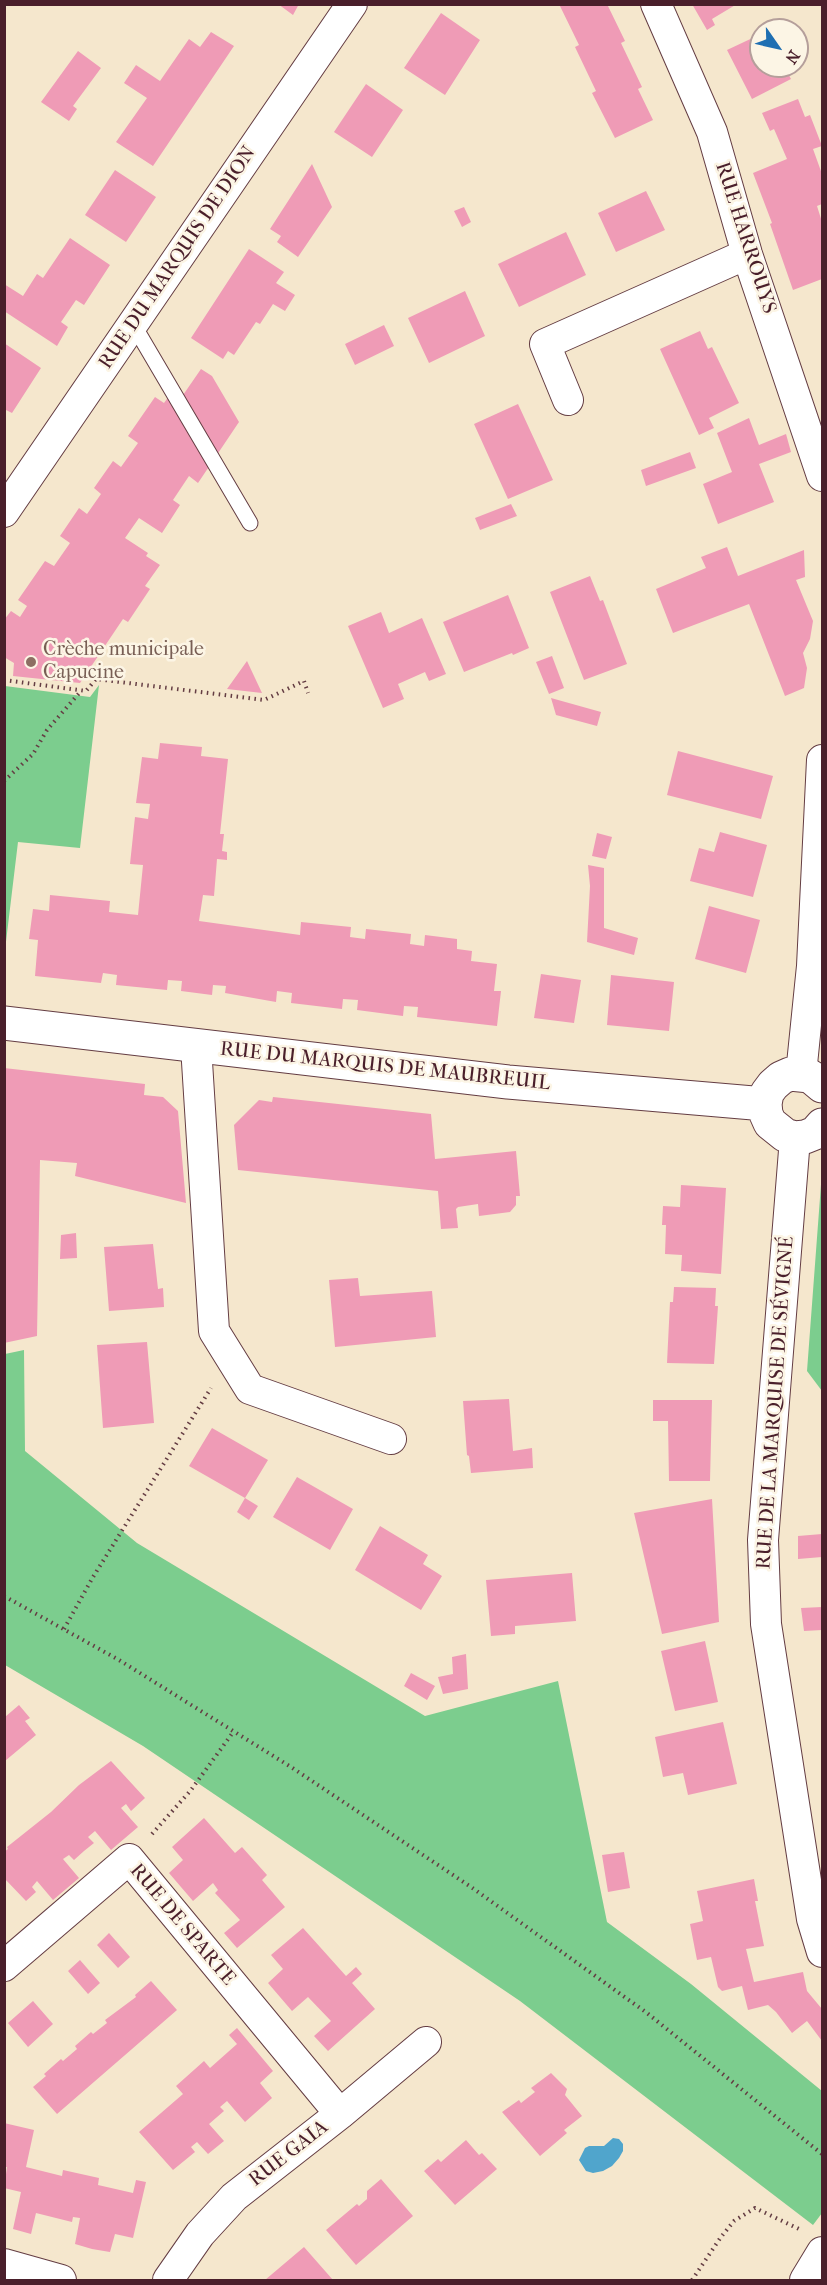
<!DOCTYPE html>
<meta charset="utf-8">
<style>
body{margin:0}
#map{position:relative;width:827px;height:2285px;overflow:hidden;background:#f5e7cd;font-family:"IM FELL French Canon",serif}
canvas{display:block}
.frame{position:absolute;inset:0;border:6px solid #4a1f2b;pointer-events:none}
.north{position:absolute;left:749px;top:18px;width:60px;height:60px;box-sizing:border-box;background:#fcf5e5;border:2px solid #b59f9b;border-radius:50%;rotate:124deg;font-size:16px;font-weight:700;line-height:24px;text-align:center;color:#4a1f2b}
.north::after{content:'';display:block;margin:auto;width:21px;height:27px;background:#1f6fb2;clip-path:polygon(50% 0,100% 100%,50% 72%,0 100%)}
</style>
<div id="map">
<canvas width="827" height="2285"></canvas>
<div class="frame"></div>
<div class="north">N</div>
</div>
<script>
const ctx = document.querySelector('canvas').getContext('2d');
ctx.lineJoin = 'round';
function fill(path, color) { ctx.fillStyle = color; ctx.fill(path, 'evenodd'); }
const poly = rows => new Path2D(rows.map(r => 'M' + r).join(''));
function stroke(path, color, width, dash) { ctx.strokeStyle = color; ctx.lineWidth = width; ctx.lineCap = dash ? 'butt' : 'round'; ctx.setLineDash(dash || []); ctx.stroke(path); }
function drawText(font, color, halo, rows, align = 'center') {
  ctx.font = font + ' "IM FELL French Canon",serif'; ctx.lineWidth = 5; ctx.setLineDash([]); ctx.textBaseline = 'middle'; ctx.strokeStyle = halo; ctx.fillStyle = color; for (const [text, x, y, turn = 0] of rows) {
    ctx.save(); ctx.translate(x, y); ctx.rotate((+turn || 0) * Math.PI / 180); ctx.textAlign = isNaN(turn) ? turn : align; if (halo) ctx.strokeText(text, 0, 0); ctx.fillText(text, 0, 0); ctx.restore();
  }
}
fill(poly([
 [99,685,80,848,18,842,5,950,5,686,90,697],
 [822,1171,822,1391,807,1371],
 [24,1350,25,1451,137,1543,425,1716,558,1681,607,1922,691,1984,822,2091,822,2213,813,2225,520,2001,143,1746,5,1665,5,1354]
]), '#7ccd8e');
fill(poly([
 [613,2138,619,2139,623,2144,623,2151,619,2158,612,2166,603,2171,593,2173,586,2171,579,2160,585,2148,589,2146,604,2146]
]), '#50a5cc');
fill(poly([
 [278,4,299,4,293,15],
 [559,4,607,4,625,41,621,43,642,87,638,89,653,120,615,138,592,93,596,91,575,47,579,45],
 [692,4,737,4,712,19,715,25,707,30],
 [441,13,480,40,445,95,404,68],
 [211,32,234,46,153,166,116,142,147,98,124,83,136,65,160,81,189,39,200,47],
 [761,34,761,66,784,66,791,79,752,99,727,50],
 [78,51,101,68,73,106,77,109,69,121,41,102],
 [366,84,403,110,372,157,334,132],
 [798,99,805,117,810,115,822,146,813,149,822,174,822,204,817,206,822,222,822,279,793,290,770,224,772,223,753,173,787,159,774,129,770,131,762,113],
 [312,164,332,207,298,257,277,242,281,236,270,229],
 [115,170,156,197,126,242,85,215],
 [646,191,665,230,616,252,598,213],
 [464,207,471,222,462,227,454,211],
 [566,232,586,275,519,307,498,264],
 [70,238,110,265,84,305,76,300,61,322,68,327,57,346,4,311,4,284,23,296,37,274,43,278],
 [249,249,284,272,276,283,295,295,285,311,273,304,260,324,256,322,234,355,228,351,223,359,191,338],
 [465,291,485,336,429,363,408,318],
 [384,325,394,346,355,365,345,344],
 [700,331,708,349,712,347,739,403,709,418,714,428,699,435,660,349],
 [4,343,41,368,12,413,4,409],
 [201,369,212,376,239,422,198,483,189,476,173,500,180,505,162,533,139,518,125,538,148,553,146,556,160,565,145,586,150,589,128,622,123,619,80,683,13,676,14,663,4,657,4,620,11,611,20,617,27,606,18,600,45,561,54,566,70,543,60,536,79,508,87,514,101,494,94,488,113,461,121,467,138,443,128,436,155,397,164,403,172,392,181,398],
 [518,404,553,480,508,499,474,424],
 [749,418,759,445,786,434,791,452,759,464,774,502,718,524,703,484,732,472,717,433],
 [690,452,696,468,646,486,641,470],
 [511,504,517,516,480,530,475,518],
 [727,547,738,576,804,550,805,577,796,580,813,621,810,639,803,653,807,668,804,688,785,696,749,604,673,633,656,589,706,568,701,557],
 [590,576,600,601,603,600,627,664,584,680,550,592],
 [508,595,529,648,513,655,512,653,464,672,443,622],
 [381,612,389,633,422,618,446,674,429,681,425,672,398,684,404,699,383,708,348,626],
 [552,656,564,688,549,694,536,662],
 [247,661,262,693,227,689],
 [551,698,601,712,597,726,556,715],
 [160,743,202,747,201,756,228,759,220,834,224,834,222,851,227,852,227,860,217,859,214,896,203,895,199,921,300,935,301,922,351,927,350,937,365,939,366,929,411,934,410,944,424,946,425,935,457,939,457,949,472,951,471,961,497,964,494,991,501,991,497,1026,417,1017,418,1007,404,1006,403,1016,357,1010,358,1000,343,999,342,1009,291,1003,292,993,277,991,276,1002,225,993,226,986,213,985,212,995,181,991,182,981,168,980,167,990,116,985,117,975,103,973,101,983,35,976,38,940,29,939,33,909,49,911,50,895,110,901,109,912,138,915,143,865,130,864,135,817,148,819,150,804,136,803,142,757,158,759],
 [678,751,773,776,761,819,667,795],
 [720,832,767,845,753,897,690,881,699,848,714,852],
 [597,833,612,837,606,859,592,856],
 [588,865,604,868,604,928,638,938,634,955,587,942,590,886],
 [709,906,760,920,746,973,695,959],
 [541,974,581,980,574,1023,534,1018],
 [611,975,674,982,669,1031,607,1025],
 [4,1068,145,1084,144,1095,163,1097,178,1111,186,1203,75,1176,77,1163,40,1160,37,1336,4,1343],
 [273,1097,431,1114,435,1159,516,1151,520,1196,516,1196,516,1205,510,1212,479,1216,478,1204,458,1207,456,1209,458,1228,441,1229,438,1191,238,1170,234,1125,259,1100,272,1102],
 [681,1185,726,1188,721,1274,681,1271,682,1255,665,1254,666,1225,662,1225,663,1206,680,1207],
 [76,1233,77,1258,60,1259,61,1235],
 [153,1244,158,1289,163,1288,164,1307,109,1311,104,1247],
 [358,1278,360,1296,432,1291,436,1337,335,1347,329,1280],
 [674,1287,716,1288,715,1306,718,1306,714,1364,667,1363,670,1302,673,1302],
 [147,1342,154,1423,103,1428,97,1345],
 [509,1399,513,1451,532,1448,533,1468,471,1473,469,1456,467,1455,463,1401],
 [653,1400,712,1400,710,1481,669,1481,668,1421,653,1421],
 [212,1428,268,1460,245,1498,189,1466],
 [297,1477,353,1509,330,1550,273,1517],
 [245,1498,258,1506,249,1520,237,1512],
 [712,1499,719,1622,662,1634,634,1513],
 [380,1526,428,1555,423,1564,442,1576,421,1610,355,1570],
 [822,1534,822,1557,798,1559,798,1536],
 [572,1573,576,1621,515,1626,515,1634,491,1636,486,1580],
 [822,1607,822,1630,804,1631,801,1608],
 [705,1641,718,1702,675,1711,661,1651],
 [466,1654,468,1689,443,1694,438,1677,453,1674,452,1657],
 [411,1673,435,1686,427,1700,404,1686],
 [19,1705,30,1718,25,1721,36,1735,5,1761,5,1717],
 [723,1722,737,1784,688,1795,683,1773,663,1777,655,1737],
 [111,1761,145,1798,131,1811,126,1804,121,1808,138,1827,111,1850,95,1831,88,1837,94,1843,84,1851,74,1860,69,1855,63,1859,79,1878,53,1900,37,1881,32,1887,36,1892,26,1901,4,1878,4,1852,8,1849,7,1847,51,1812,79,1785],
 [204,1818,235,1853,242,1847,267,1875,262,1880,285,1907,237,1948,224,1933,240,1920,215,1893,218,1890,213,1883,193,1901,169,1873,183,1860,172,1847],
 [624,1852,630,1888,608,1892,602,1855],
 [754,1879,758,1901,755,1901,764,1946,746,1949,754,1982,803,1972,807,1991,822,2009,822,2041,807,2021,792,2033,776,2012,768,2005,748,2010,742,1986,722,1991,718,1987,711,1957,697,1960,690,1924,703,1921,697,1891],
 [303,1928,346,1976,356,1967,362,1974,352,1983,375,2009,328,2051,314,2036,331,2021,308,1997,292,2011,268,1983,283,1969,271,1955],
 [109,1933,130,1957,118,1968,97,1945],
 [80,1960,100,1983,88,1994,68,1971],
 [151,1981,177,2010,57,2114,33,2087,46,2076,44,2074,61,2059,63,2061,77,2049,75,2046,91,2032,93,2034,107,2023,105,2020,136,1997,135,1995],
 [33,2001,53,2024,28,2047,8,2023],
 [237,2028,273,2071,260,2083,272,2098,245,2122,227,2101,220,2107,224,2111,209,2124,224,2141,208,2154,197,2142,191,2147,195,2152,173,2170,139,2132,183,2094,176,2086,204,2061,210,2068,237,2044,229,2035],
 [551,2073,567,2089,565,2095,582,2116,564,2130,567,2133,540,2156,502,2112,519,2100,521,2103,535,2092,531,2088],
 [4,2123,34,2130,26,2167,62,2176,63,2170,99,2178,98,2185,133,2193,136,2180,146,2182,133,2238,115,2234,110,2252,92,2249,75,2244,80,2218,73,2217,72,2222,36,2213,31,2234,13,2229,21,2192,4,2188,7,2167,4,2167],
 [466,2140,479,2155,482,2153,497,2169,455,2205,424,2171,438,2159,441,2162],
 [381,2179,413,2216,356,2265,326,2230,357,2204,359,2206,367,2199,367,2191],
 [304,2247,333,2280,265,2280]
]), '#ef9bb6');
const service = poly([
 [133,324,250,523]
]);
const minor = poly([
 [656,4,712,132,747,254,822,476],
 [568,400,545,344,747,254],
 [4,512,352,4],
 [196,1046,214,1331,250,1389,391,1439],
 [801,1074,812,966,822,760],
 [795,1138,763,1540,766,1624,812,1919,822,1952],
 [4,1966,129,1859,340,2114],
 [4,2264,61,2280],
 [168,2280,200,2234,234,2197,340,2114,426,2042],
 [805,2280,822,2252]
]);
const tertiary = poly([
 [4,1023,508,1082,765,1104],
 [822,1086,810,1076,790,1074,781,1078,773,1085,767,1093,765,1104,766,1114,770,1123,785,1135,795,1138,805,1137,815,1133,822,1125]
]);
stroke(service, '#643d43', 17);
stroke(minor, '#643d43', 32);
stroke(tertiary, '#643d43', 35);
stroke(poly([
 [4,680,86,691,96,679,264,700,304,681,308,693],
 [4,781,33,754,47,730,81,691],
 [4,1596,119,1660,291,1767,471,1887,647,2013,822,2154],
 [64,1629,93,1577,211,1388],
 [152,1834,191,1790,234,1731],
 [692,2280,721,2237,734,2221,755,2208,799,2229]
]), '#643d43', 4, [1.5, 4.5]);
stroke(service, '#fff', 15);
stroke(minor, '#fff', 30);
stroke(tertiary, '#fff', 33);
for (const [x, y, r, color] of [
 [31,662,6,"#8d6e63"]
]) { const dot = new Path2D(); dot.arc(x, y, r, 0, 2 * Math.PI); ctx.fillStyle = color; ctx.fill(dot); stroke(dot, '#fcf5e5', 2); }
drawText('20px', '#4a1f2b', '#fcf5e5', [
 ["RUE HARROUYS",745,238,72],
 ["RUE DU MARQUIS DE DION",178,258,-56],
 ["RUE DU MARQUIS DE MAUBREUIL",385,1067,6],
 ["RUE DE LA MARQUISE DE SÉVIGNÉ",776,1403,-86],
 ["RUE DE SPARTE",182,1925,50],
 ["RUE GAIA",289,2154,-38]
]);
drawText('20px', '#785e54', '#fcf5e5', [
 ["Crèche municipale",43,650],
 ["Capucine",43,673]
], 'left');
</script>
